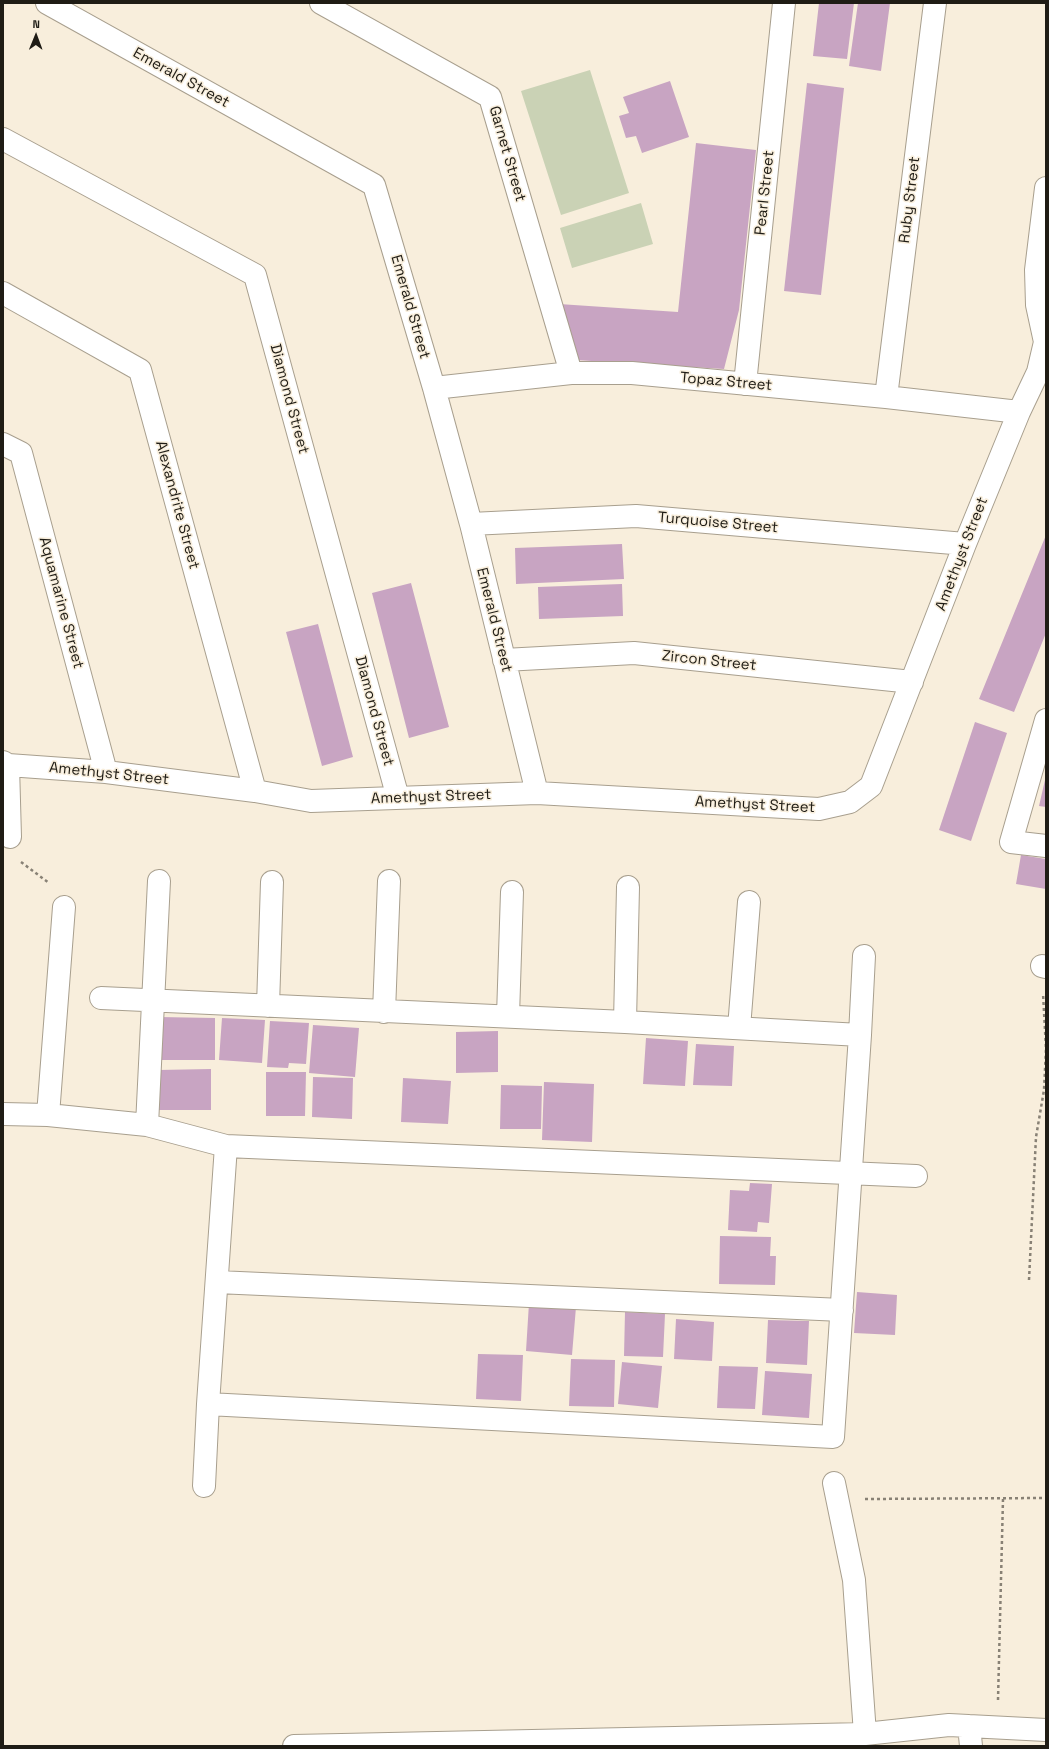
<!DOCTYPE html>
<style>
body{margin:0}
#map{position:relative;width:1049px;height:1749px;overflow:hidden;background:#f8eedc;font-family:"Space Grotesk",sans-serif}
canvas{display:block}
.frame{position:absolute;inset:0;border:4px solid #1f1c15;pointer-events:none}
.north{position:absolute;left:16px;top:16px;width:40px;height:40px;-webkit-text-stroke:3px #f8eedc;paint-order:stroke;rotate:1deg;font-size:11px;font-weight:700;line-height:16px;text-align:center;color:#1f1c15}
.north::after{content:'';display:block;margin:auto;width:14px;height:18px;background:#1f1c15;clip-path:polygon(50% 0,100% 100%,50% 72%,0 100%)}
</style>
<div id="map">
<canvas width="1049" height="1749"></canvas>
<div class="frame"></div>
<div class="north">N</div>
</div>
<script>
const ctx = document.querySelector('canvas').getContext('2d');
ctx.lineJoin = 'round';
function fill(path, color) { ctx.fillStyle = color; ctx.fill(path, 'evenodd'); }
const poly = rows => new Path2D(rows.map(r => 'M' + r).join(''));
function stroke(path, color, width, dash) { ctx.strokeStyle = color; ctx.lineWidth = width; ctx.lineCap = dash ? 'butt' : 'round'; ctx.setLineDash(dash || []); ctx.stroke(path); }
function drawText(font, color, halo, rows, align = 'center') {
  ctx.font = font + ' "Space Grotesk",sans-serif'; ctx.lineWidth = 3; ctx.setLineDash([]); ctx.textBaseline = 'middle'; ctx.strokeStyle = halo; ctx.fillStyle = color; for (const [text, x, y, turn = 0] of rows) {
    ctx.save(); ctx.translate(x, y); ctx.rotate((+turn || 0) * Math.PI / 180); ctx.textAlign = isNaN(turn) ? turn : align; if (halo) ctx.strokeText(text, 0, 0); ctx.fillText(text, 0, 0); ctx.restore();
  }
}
fill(poly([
 [590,70,629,193,561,215,521,91],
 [641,203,653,244,572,268,560,228]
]), '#cad2b5');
fill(poly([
 [819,3,854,3,847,59,813,56],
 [858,3,890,3,881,71,849,66],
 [670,81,689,137,642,153,636,136,626,138,619,116,629,113,623,97],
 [807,83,844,88,821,295,784,291],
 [696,143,756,150,739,310,724,369,575,360,559,304,678,312],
 [1046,535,1046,633,1014,712,979,699],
 [622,544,624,579,516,584,515,548],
 [411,583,449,727,409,738,372,593],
 [622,584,623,616,539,619,538,587],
 [318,624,353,757,322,766,286,632],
 [975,722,1007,733,971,841,939,830],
 [1045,780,1046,780,1046,807,1039,806],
 [1021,855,1046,859,1046,889,1016,884],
 [159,1017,215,1018,215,1060,159,1060],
 [222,1018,265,1020,262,1063,219,1060],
 [270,1021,309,1023,306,1064,289,1063,288,1068,267,1067],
 [313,1025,359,1028,355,1077,309,1073],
 [498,1031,498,1072,456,1073,456,1032],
 [646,1038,688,1041,685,1086,643,1084],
 [696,1044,734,1046,732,1086,693,1085],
 [211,1069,211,1110,158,1110,158,1070],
 [266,1072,306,1072,305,1116,266,1116],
 [313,1077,353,1078,352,1119,312,1117],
 [403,1078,451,1081,448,1124,401,1122],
 [544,1082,594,1084,592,1142,542,1140],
 [501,1085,542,1086,541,1129,500,1129],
 [750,1183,772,1184,769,1223,758,1222,757,1232,728,1230,730,1190,749,1191],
 [720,1236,771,1237,770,1256,776,1256,775,1285,719,1284],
 [857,1292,897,1295,895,1335,854,1333],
 [529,1303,576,1307,572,1355,526,1351],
 [625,1312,665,1314,663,1357,624,1356],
 [676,1319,714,1322,712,1361,674,1359],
 [768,1320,809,1321,807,1365,766,1363],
 [478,1354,523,1355,521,1401,476,1399],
 [571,1359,615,1360,614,1407,569,1406],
 [622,1362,662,1366,658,1408,618,1404],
 [719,1366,758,1367,755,1409,717,1408],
 [765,1371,812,1374,809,1418,762,1415]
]), '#c8a4c2');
const minor = poly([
 [47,3,374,185,434,388,471,524,537,793],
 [321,3,490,97,571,373],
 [3,139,255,275,398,798],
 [3,293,140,370,255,791],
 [745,384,784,3],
 [434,388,571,373,632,373,886,397,1019,412],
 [886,397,935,3],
 [3,444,21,453,106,772],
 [471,524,636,516,965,544],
 [504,660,634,653,912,682],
 [1046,720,1011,842,1046,846],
 [3,762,8,765,106,772,255,791,311,801,537,793,819,809,850,802,871,786,965,544,1019,412,1038,372,1045,342,1037,305,1036,270,1046,188],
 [8,765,10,837],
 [1042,966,1046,967],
 [101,998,625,1022,860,1035],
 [268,1006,272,882],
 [384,1012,389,881],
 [508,1016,512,892],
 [625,1022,628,887],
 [739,1028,749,902],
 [3,1114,48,1115,147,1125,226,1146,916,1176],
 [48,1115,64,907],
 [147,1125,159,881],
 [217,1282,842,1310],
 [208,1404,833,1437,860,1035,864,956],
 [834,1483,854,1580,865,1734],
 [204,1486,208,1404,226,1146],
 [969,1726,971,1746],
 [294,1746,865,1734,949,1725,1046,1730]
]);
stroke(minor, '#a89f8e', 24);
stroke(poly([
 [21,862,49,883],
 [1029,1280,1036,1137,1044,1090,1046,1049,1043,993],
 [865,1499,1046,1498],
 [998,1700,1003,1499]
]), '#888175', 2.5, [3, 3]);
stroke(minor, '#fff', 22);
drawText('15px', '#1f1c15', '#f8eedc', [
 ["Emerald Street",181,78,29],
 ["Garnet Street",507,154,74],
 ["Pearl Street",765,193,-84],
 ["Ruby Street",910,200,-83],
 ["Emerald Street",410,307,74],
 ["Topaz Street",726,382,5],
 ["Diamond Street",289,399,75],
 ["Alexandrite Street",177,505,75],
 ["Turquoise Street",718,523,5],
 ["Amethyst Street",962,554,-69],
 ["Aquamarine Street",61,603,75],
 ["Emerald Street",494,620,76],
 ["Zircon Street",709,661,6],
 ["Diamond Street",374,711,75],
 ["Amethyst Street",109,774,6],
 ["Amethyst Street",431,797,-2],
 ["Amethyst Street",755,805,3]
]);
</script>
